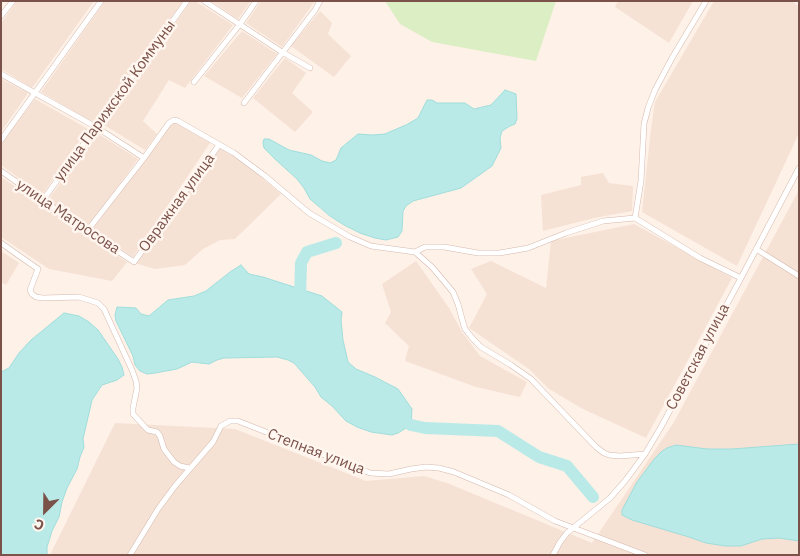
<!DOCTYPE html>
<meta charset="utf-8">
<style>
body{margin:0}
#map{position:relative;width:800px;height:556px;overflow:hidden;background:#fef1e7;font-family:"IBM Plex Sans",sans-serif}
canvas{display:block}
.frame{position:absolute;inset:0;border:2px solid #7b5249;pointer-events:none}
.north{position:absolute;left:20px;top:486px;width:50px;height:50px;-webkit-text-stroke:4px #fff6ef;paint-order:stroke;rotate:203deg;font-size:14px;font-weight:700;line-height:20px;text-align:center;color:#7b5249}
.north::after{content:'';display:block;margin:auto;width:18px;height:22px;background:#7b5249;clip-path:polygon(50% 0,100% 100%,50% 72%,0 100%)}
</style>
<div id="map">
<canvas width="800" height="556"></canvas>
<div class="frame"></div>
<div class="north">С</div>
</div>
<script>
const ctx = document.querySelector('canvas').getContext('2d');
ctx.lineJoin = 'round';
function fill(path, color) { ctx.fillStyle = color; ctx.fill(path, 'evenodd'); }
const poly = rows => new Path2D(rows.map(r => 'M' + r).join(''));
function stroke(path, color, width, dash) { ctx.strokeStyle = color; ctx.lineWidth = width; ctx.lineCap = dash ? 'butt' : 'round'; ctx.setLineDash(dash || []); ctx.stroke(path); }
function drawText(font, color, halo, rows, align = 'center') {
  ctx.font = font + ' "IBM Plex Sans",sans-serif'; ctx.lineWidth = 5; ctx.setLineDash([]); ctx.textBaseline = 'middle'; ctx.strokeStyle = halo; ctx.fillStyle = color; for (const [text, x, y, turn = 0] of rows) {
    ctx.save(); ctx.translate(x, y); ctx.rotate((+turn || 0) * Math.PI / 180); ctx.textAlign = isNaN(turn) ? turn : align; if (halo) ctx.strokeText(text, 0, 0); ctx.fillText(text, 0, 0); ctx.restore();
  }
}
fill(poly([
 [17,1,94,1,32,88,1,69,1,23],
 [105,1,183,1,94,123,41,92],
 [191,1,195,1,233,25,185,88,169,80,143,121,157,134,145,150,104,125],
 [211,1,251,1,238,19],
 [261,1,315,1,282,47,246,23],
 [618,1,693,1,669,43,615,7],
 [714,1,791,1,799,6,799,133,737,266,642,212,651,129,655,102],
 [320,11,332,23,328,34,351,56,334,77,291,46],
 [242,31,277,54,242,98,204,76],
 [285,58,306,73,292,93,313,112,295,132,253,98],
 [1,79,28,93,1,132],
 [35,99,88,129,42,195,1,165,1,144],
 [173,121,210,143,133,257,92,230],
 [97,133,138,159,88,227,48,200],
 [221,147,237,157,281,194,235,239,220,240,203,249,185,265,155,269,135,263],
 [603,173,609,183,633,186,632,211,594,218,543,231,541,195,581,185,581,177],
 [1,177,127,262,112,281,49,269,1,237],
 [799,190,799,555,50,555,115,423,235,429,366,481,424,476,447,483,592,543,674,422],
 [634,224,732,278,646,438,583,409,549,389,529,369,469,328,487,294,471,269,491,261,546,288,551,241],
 [1,251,19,263,6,285,1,282],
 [416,261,449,308,462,332,480,356,527,382,520,397,476,387,405,361,409,346,385,323,391,312,382,284]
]), '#f6e1d5');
fill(poly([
 [385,1,556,1,536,61,432,42,400,24]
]), '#dceec4');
const water = poly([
 [505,90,516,94,517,119,515,124,510,126,502,131,500,138,501,148,492,166,461,188,413,201,406,206,403,211,402,231,398,237,386,240,375,238,360,233,344,225,330,216,310,199,304,188,297,179,276,160,264,148,263,143,264,139,269,139,289,150,311,155,322,161,330,163,336,160,341,148,358,134,372,135,385,134,408,124,418,118,427,100,432,100,437,103,465,103,474,109,491,105,505,90],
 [241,265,249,274,263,277,322,296,342,312,341,320,343,340,348,362,356,369,375,377,398,389,412,409,411,425,398,433,392,435,371,432,357,427,346,421,332,406,321,397,315,387,294,363,288,360,277,357,224,358,217,360,209,364,192,362,177,369,155,373,147,374,140,371,135,365,133,356,116,321,115,315,117,307,136,308,141,314,149,316,168,300,194,296,206,291,230,272,241,265],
 [64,313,79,316,89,322,98,330,118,359,122,367,124,375,117,380,102,385,92,400,83,439,84,447,80,457,77,469,67,488,62,502,59,517,52,531,47,547,47,555,1,555,1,372,9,368,19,353,31,340,64,313],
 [799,444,799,541,779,538,762,539,741,546,725,546,706,543,689,537,632,520,622,515,622,510,637,482,655,458,661,452,667,448,676,445,707,449,732,449,799,444]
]);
fill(water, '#b9eae8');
stroke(water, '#9fdddb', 1);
stroke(poly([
 [298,305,300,299,301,263,307,252,336,243],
 [398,415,411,425,425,428,498,431,539,457,567,466,593,497]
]), '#b9eae8', 12);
const street = poly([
 [204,1,282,52,310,68],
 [1,16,13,1],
 [1,74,96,127,144,158],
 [194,82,240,24,256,1],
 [244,103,315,10,320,1],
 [1,140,101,1],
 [1,171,87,231,134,262,219,145],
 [43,200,187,1],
 [635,218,641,181,644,124,648,108,655,90,672,58,706,1],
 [87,231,144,158,169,123,174,120,178,121,234,153,265,176,309,213,350,237,371,246,415,252],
 [1,243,38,269,30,290,32,294,36,297,43,298,79,297,98,303,104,309,132,370,136,381,137,388,133,408,133,414,145,427,148,430,157,432,160,436,164,449,174,462,180,466,189,468],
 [756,249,799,276],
 [645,454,620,456,609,455,604,453,596,447,531,379,511,365,481,347,473,339,465,329,462,319,458,304,453,292,432,267,415,252,425,247,444,247,478,253,499,253,517,250,528,248,566,233,603,221,635,218,700,258,741,278],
 [130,555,158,509,175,486,213,442,221,426,230,421,238,421,370,473,389,474,411,469,426,467,439,468,454,472,509,495,555,521,645,555],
 [553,555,560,542,567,533,610,498,625,481,645,454,661,427,741,278,799,168]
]);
stroke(street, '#d4b9ae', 6);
stroke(street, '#fff', 5);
drawText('15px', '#7b5249', '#fff6ef', [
 ["улица Парижской Коммуны",115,101,-54],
 ["Овражная улица",177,203,-54],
 ["улица Матросова",68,217,34],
 ["Советская улица",698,357,-62],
 ["Степная улица",316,452,21]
]);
</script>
